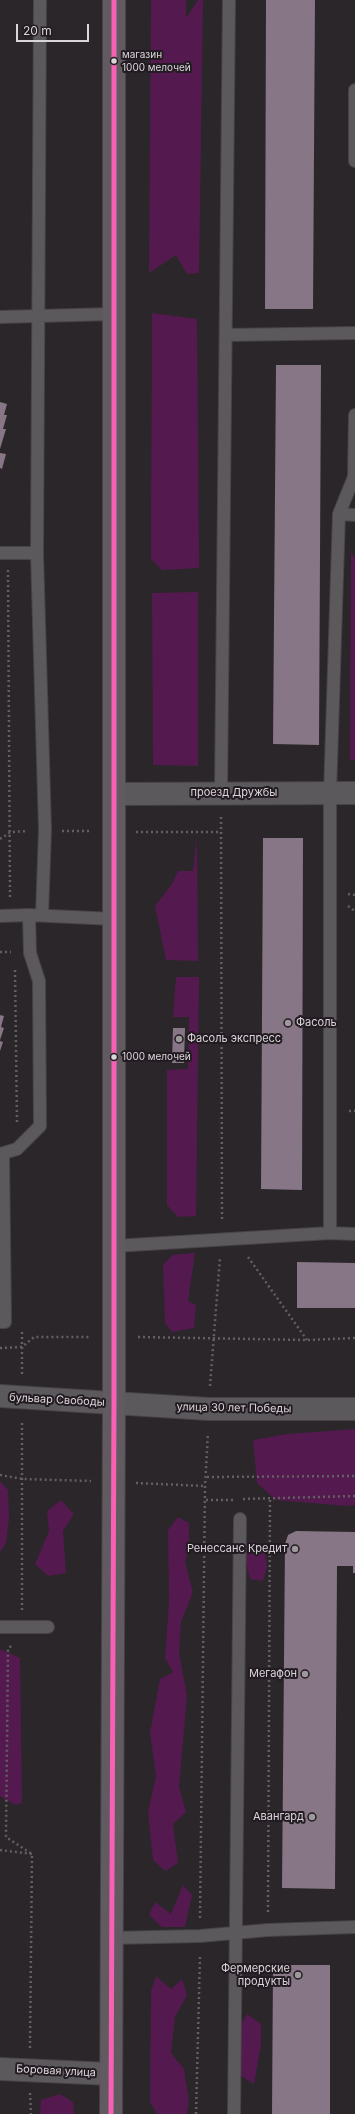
<!DOCTYPE html>
<meta charset="utf-8">
<style>
body{margin:0}
#map{position:relative;width:355px;height:2114px;overflow:hidden;background:#2a262a;font-family:Inter,sans-serif}
canvas{display:block}
.scale{position:absolute;left:16px;top:24px;width:73px;height:18px;box-sizing:border-box;border:2px solid #dad5d9;border-top:0;padding-left:5px;font-size:12px;line-height:14px;white-space:nowrap;color:#dad5d9;-webkit-text-stroke:3px #231b22;paint-order:stroke}
</style>
<div id="map">
<canvas width="355" height="2114"></canvas>
<div class="scale">20 m</div>
</div>
<script>
const ctx = document.querySelector('canvas').getContext('2d');
ctx.lineJoin = 'round';
function fill(path, color) { ctx.fillStyle = color; ctx.fill(path, 'evenodd'); }
const poly = rows => new Path2D(rows.map(r => 'M' + r).join(''));
function stroke(path, color, width, dash) { ctx.strokeStyle = color; ctx.lineWidth = width; ctx.lineCap = dash ? 'butt' : 'round'; ctx.setLineDash(dash || []); ctx.stroke(path); }
function drawText(font, color, halo, rows, align = 'center') {
  ctx.font = font + ' Inter,sans-serif'; ctx.lineWidth = 4; ctx.setLineDash([]); ctx.textBaseline = 'middle'; ctx.strokeStyle = halo; ctx.fillStyle = color; for (const [text, x, y, turn = 0] of rows) {
    ctx.save(); ctx.translate(x, y); ctx.rotate((+turn || 0) * Math.PI / 180); ctx.textAlign = isNaN(turn) ? turn : align; if (halo) ctx.strokeText(text, 0, 0); ctx.fillText(text, 0, 0); ctx.restore();
  }
}
fill(poly([
 [151,0,186,0,186,18,198,0,203,0,199,273,187,274,176,255,149,273],
 [152,313,197,319,199,568,162,570,151,559],
 [351,552,355,559,355,760,350,760],
 [198,592,198,766,153,765,152,593],
 [197,838,198,961,166,960,155,906,172,884,178,871,193,871],
 [176,977,199,977,196,1216,178,1217,167,1205,167,1070,188,1069,189,1017,173,1017],
 [195,1253,188,1301,196,1305,194,1328,172,1332,165,1323,163,1265,172,1255],
 [355,1429,355,1505,347,1506,276,1500,257,1483,253,1440,287,1434],
 [0,1481,8,1490,9,1519,6,1543,0,1552],
 [61,1500,74,1514,63,1531,66,1573,48,1576,35,1564,49,1531,47,1511],
 [178,1517,189,1523,189,1547,185,1562,193,1592,181,1622,179,1652,187,1696,179,1787,186,1812,173,1824,178,1863,165,1871,153,1860,148,1812,156,1776,150,1733,160,1679,173,1672,165,1658,169,1602,168,1530],
 [252,1541,264,1545,267,1567,263,1581,250,1579,245,1559],
 [0,1649,20,1658,22,1803,15,1805,0,1796],
 [183,1885,192,1895,185,1927,162,1927,149,1915,155,1902,171,1914],
 [156,1976,171,1989,182,1979,187,1995,175,2017,171,2053,184,2069,189,2101,187,2114,157,2114,150,2102,151,1991],
 [247,2014,261,2024,261,2045,254,2084,238,2074,236,2033],
 [60,2094,73,2102,74,2114,40,2114,41,2100]
]), '#541a4f');
fill(poly([
 [266,0,315,0,313,309,265,309],
 [276,365,321,365,319,745,273,744],
 [0,402,7,404,4,415,7,415,3,429,6,429,0,449],
 [0,453,6,454,2,469,0,468],
 [263,838,303,838,302,1190,261,1189],
 [0,1015,4,1016,1,1027,4,1028,0,1040],
 [173,1028,185,1028,184,1063,172,1063],
 [0,1041,3,1042,0,1051],
 [297,1262,355,1263,355,1308,297,1308],
 [296,1531,355,1532,355,1573,353,1573,353,1566,337,1566,335,1889,282,1888,285,1544,288,1535],
 [273,1965,330,1965,330,2114,272,2114]
]), '#877685');
const service = poly([
 [40,0,37,553,45,830,42,915],
 [355,90,355,161],
 [0,317,113,314],
 [226,335,355,333],
 [339,514,355,515],
 [0,553,37,553],
 [221,793,229,0],
 [0,916,29,915,114,919],
 [0,1154,17,1149,40,1126,39,981,30,953,29,915],
 [330,1233,330,793,339,514,354,477,355,415],
 [114,1246,330,1233,355,1234],
 [0,1322,5,1322,3,1154],
 [0,1627,48,1627],
 [111,1938,200,1936,268,1930,355,1927],
 [234,2114,240,1519]
]);
const minor = poly([
 [114,794,355,793],
 [0,2069,111,2074]
]);
const secondary = poly([
 [0,1396,209,1409,355,1409]
]);
const primary = poly([
 [111,2114,114,1403,114,0]
]);
stroke(service, '#474346', 14);
stroke(minor, '#474346', 24);
stroke(secondary, '#474346', 24);
stroke(primary, '#474346', 24);
stroke(poly([
 [8,570,10,897],
 [221,817,222,1222],
 [62,831,91,831],
 [136,832,221,832],
 [0,839,11,832,27,831],
 [348,894,355,895],
 [348,906,355,911],
 [0,952,11,952],
 [15,970,17,1123],
 [349,1111,355,1111],
 [248,1257,307,1340],
 [138,1337,307,1340,355,1338],
 [0,1348,22,1347,22,1332],
 [22,1374,22,1347,34,1337,91,1337],
 [210,1386,220,1257],
 [0,1475,23,1479,91,1481],
 [207,1477,355,1476],
 [136,1483,205,1486],
 [243,1499,355,1496],
 [206,1500,236,1500],
 [22,1610,22,1421],
 [11,1646,8,1649,6,1837,32,1854],
 [0,1850,32,1854],
 [268,1912,270,1498],
 [200,1918,205,1486,208,1433],
 [30,2048,32,1854],
 [30,2093,31,2114],
 [196,2114,200,1955]
]), '#626062', 2.5, [2, 3]);
stroke(service, '#5c595c', 12);
stroke(minor, '#5c595c', 22);
stroke(secondary, '#5c595c', 22);
stroke(primary, '#615a60', 22);
stroke(poly([
 [111,2114,114,1403,114,0]
]), '#f860b3', 5);
for (const [x, y, r, color] of [
 [114,61,3.5,"#dad5d9"],
 [288,1023,4,"#9c989c"],
 [179,1039,4,"#9c989c"],
 [114,1057,3.5,"#dad5d9"],
 [295,1549,4,"#9c989c"],
 [305,1674,4,"#9c989c"],
 [312,1817,4,"#9c989c"],
 [298,1975,4,"#9c989c"]
]) { const dot = new Path2D(); dot.arc(x, y, r, 0, 2 * Math.PI); ctx.fillStyle = color; ctx.fill(dot); stroke(dot, '#231b22', 1.5); }
drawText('10px', '#dad5d9', '#231b22', [
 ["магазин",122,55],
 ["1000 мелочей",122,68],
 ["1000 мелочей",122,1057]
], 'left');
drawText('11px', '#dad5d9', '#231b22', [
 ["проезд Дружбы",234,793],
 ["бульвар Свободы",57,1400,3],
 ["улица 30 лет Победы",234,1408,1],
 ["Боровая улица",56,2071,3]
]);
drawText('11px', '#dad5d9', '#231b22', [
 ["Фасоль",296,1023,"left"],
 ["Фасоль экспресс",187,1039,"left"],
 ["Ренессанс Кредит",287,1549],
 ["Мегафон",297,1674],
 ["Авангард",304,1817],
 ["Фермерские",290,1969],
 ["продукты",290,1982]
], 'right');
</script>
